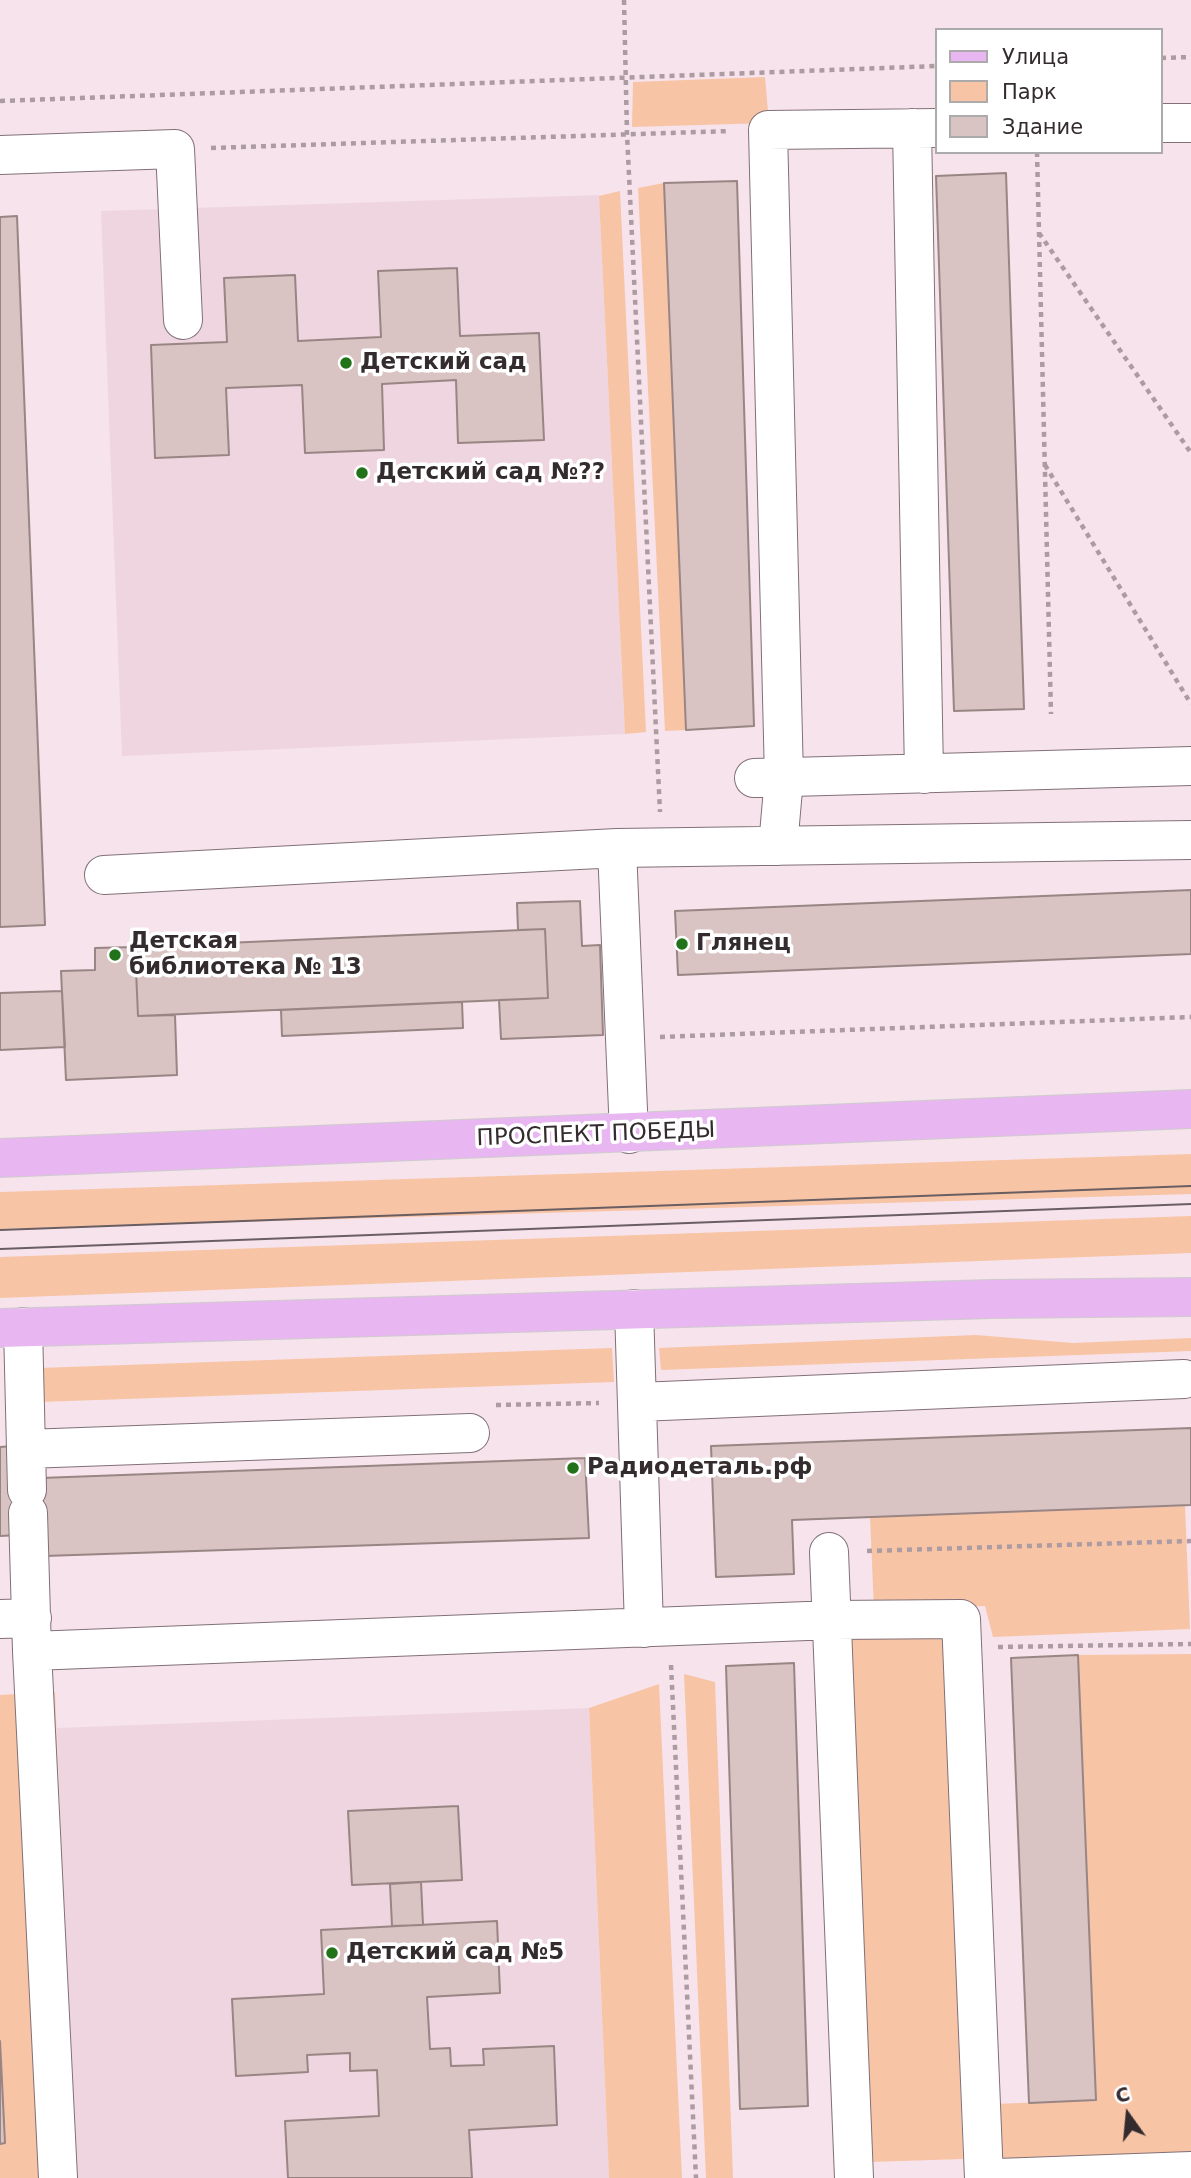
<!DOCTYPE html>
<meta charset="utf-8">
<style>
body{margin:0}
#map{position:relative;width:1191px;height:2178px;overflow:hidden;background:#f7e3eb;font-family:"DejaVu Sans",sans-serif}
canvas{display:block}
.legend{position:absolute;left:935px;top:28px;width:228px;height:126px;box-sizing:border-box;background:#fff;border:2px solid #adaaab;margin:0;padding:9px 12px;list-style:none;font-size:21px;color:#332b2e}
.legend li{display:flex;align-items:center;gap:14px;height:35px}
.legend b{width:35px;border:2px solid #adaaab}
.north{position:absolute;left:1093px;top:2080px;width:70px;height:70px;-webkit-text-stroke:5px #fff;paint-order:stroke;rotate:345deg;font-size:19px;font-weight:700;line-height:28px;text-align:center;color:#332b2e}
.north::after{content:'';display:block;margin:auto;width:24px;height:32px;background:#332b2e;clip-path:polygon(50% 0,100% 100%,50% 72%,0 100%)}
</style>
<div id="map">
<canvas width="1191" height="2178"></canvas>
<ul class="legend">
<li><b style="height:9px;background:#e8b6f0"></b>Улица</li>
<li><b style="height:19px;background:#f8c4a6"></b>Парк</li>
<li><b style="height:19px;background:#d9c4c3"></b>Здание</li>
</ul>
<div class="north">С</div>
</div>
<script>
const ctx = document.querySelector('canvas').getContext('2d');
ctx.lineJoin = 'round';
function fill(path, color) { ctx.fillStyle = color; ctx.fill(path, 'evenodd'); }
const poly = rows => new Path2D(rows.map(r => 'M' + r).join(''));
function stroke(path, color, width, dash) { ctx.strokeStyle = color; ctx.lineWidth = width; ctx.lineCap = dash ? 'butt' : 'round'; ctx.setLineDash(dash || []); ctx.stroke(path); }
function drawText(font, color, halo, rows, align = 'center') {
  ctx.font = font + ' "DejaVu Sans",sans-serif'; ctx.lineWidth = 7; ctx.setLineDash([]); ctx.textBaseline = 'middle'; ctx.strokeStyle = halo; ctx.fillStyle = color; for (const [text, x, y, turn = 0] of rows) {
    ctx.save(); ctx.translate(x, y); ctx.rotate((+turn || 0) * Math.PI / 180); ctx.textAlign = isNaN(turn) ? turn : align; if (halo) ctx.strokeText(text, 0, 0); ctx.fillText(text, 0, 0); ctx.restore();
  }
}
fill(poly([
 [599,195,625,734,122,756,101,211],
 [589,1708,609,2178,73,2178,57,1728]
]), '#efd5df');
fill(poly([
 [765,77,769,123,632,127,633,82],
 [664,183,686,730,665,731,638,188],
 [620,191,646,732,625,734,599,196],
 [1191,1154,1191,1194,0,1229,0,1192],
 [1191,1216,1191,1253,0,1298,0,1257],
 [976,1335,1073,1343,1191,1338,1191,1351,661,1370,659,1348],
 [612,1348,614,1382,40,1402,39,1368],
 [1185,1506,1190,1629,993,1637,985,1606,874,1610,870,1517],
 [944,1638,963,2159,870,2162,851,1639],
 [1191,1654,1191,2159,995,2165,994,2104,1096,2100,1078,1655],
 [684,1674,715,1682,733,2178,706,2178],
 [659,1684,682,2178,609,2178,589,1708],
 [55,1692,73,2178,0,2178,0,2144,5,2143,0,2041,0,1695]
]), '#f8c4a6');
const building = poly([
 [1006,173,1024,709,954,711,936,176,1006,173],
 [737,181,754,726,686,730,664,183,737,181],
 [17,216,45,925,0,927,0,217,17,216],
 [457,268,460,336,539,333,544,440,458,443,456,380,382,384,384,450,305,453,302,385,226,388,229,455,155,458,151,345,227,342,224,278,295,275,298,341,381,337,378,271,457,268],
 [1191,890,1191,954,678,975,675,911,1191,890],
 [580,901,582,946,600,945,603,1035,501,1039,499,1000,548,998,545,929,518,930,517,903,580,901],
 [545,929,548,998,138,1016,135,947,545,929],
 [135,947,138,1016,175,1015,177,1075,66,1080,61,971,95,970,95,948,135,947],
 [62,991,65,1047,0,1050,0,993,62,991],
 [462,1002,463,1028,282,1036,281,1010,462,1002],
 [1191,1428,1191,1505,792,1520,794,1574,716,1577,711,1446,1191,1428],
 [13,1446,19,1535,0,1536,0,1447,13,1446],
 [585,1458,589,1538,44,1556,41,1478,585,1458],
 [1078,1655,1096,2100,1029,2103,1011,1658,1078,1655],
 [794,1663,808,2106,740,2109,726,1666,794,1663],
 [458,1806,462,1880,352,1885,348,1811,458,1806],
 [421,1882,423,1925,392,1926,390,1884,421,1882],
 [497,1921,500,1993,427,1997,430,2049,450,2048,451,2066,484,2065,483,2049,554,2046,557,2125,469,2130,472,2178,288,2178,285,2121,379,2116,377,2070,350,2071,350,2053,307,2055,308,2072,236,2076,232,1999,324,1994,321,1930,497,1921],
 [0,2041,5,2143,0,2144,0,2041]
]);
fill(building, '#d9c4c3');
stroke(building, '#988584', 2);
const minor = poly([
 [1161,123,1191,123],
 [912,128,924,774],
 [0,155,175,149,183,320],
 [754,778,1191,766],
 [778,846,784,778,768,130,937,128],
 [617,848,1191,840],
 [104,875,617,848,629,1134],
 [634,1309,644,1628],
 [23,1327,27,1490],
 [639,1402,1184,1379],
 [26,1449,470,1433],
 [28,1513,32,1651,833,1620,961,1619,984,2178],
 [829,1552,854,2178],
 [0,1619,32,1618],
 [32,1651,58,2178],
 [998,2178,1191,2171]
]);
const major = poly([
 [0,1158,1191,1109],
 [0,1328,992,1299,1191,1297]
]);
stroke(minor, '#817077', 40);
stroke(major, '#cecccd', 40);
stroke(poly([
 [624,0,627,134,660,812],
 [1161,58,1191,57],
 [0,101,937,66],
 [211,148,730,131],
 [1037,152,1051,714],
 [1039,233,1191,453],
 [1045,465,1191,704],
 [660,1037,1191,1017],
 [496,1405,599,1403],
 [867,1551,1191,1541],
 [998,1647,1191,1644],
 [671,1665,696,2178]
]), '#ac9ca2', 4.5, [5, 5]);
stroke(minor, '#fff', 38);
stroke(major, '#e8b6f0', 38);
stroke(poly([
 [0,1230,1191,1186],
 [0,1249,1191,1204]
]), '#695e62', 2);
for (const [x, y, r, color] of [
 [346,363,7,"#227219"],
 [362,473,7,"#227219"],
 [682,944,7,"#227219"],
 [115,955,7,"#227219"],
 [573,1468,7,"#227219"],
 [332,1953,7,"#227219"]
]) { const dot = new Path2D(); dot.arc(x, y, r, 0, 2 * Math.PI); ctx.fillStyle = color; ctx.fill(dot); stroke(dot, '#fff', 2.5); }
drawText('bold 23px', '#332b2e', '#fff', [
 ["Детский сад",360,363],
 ["Детский сад №??",376,473],
 ["Детская",129,942],
 ["библиотека № 13",129,968],
 ["Глянец",696,944],
 ["Радиодеталь.рф",587,1468],
 ["Детский сад №5",346,1953]
], 'left');
drawText('23px', '#332b2e', '#fff', [
 ["ПРОСПЕКТ ПОБЕДЫ",596,1135,-2]
]);
</script>
